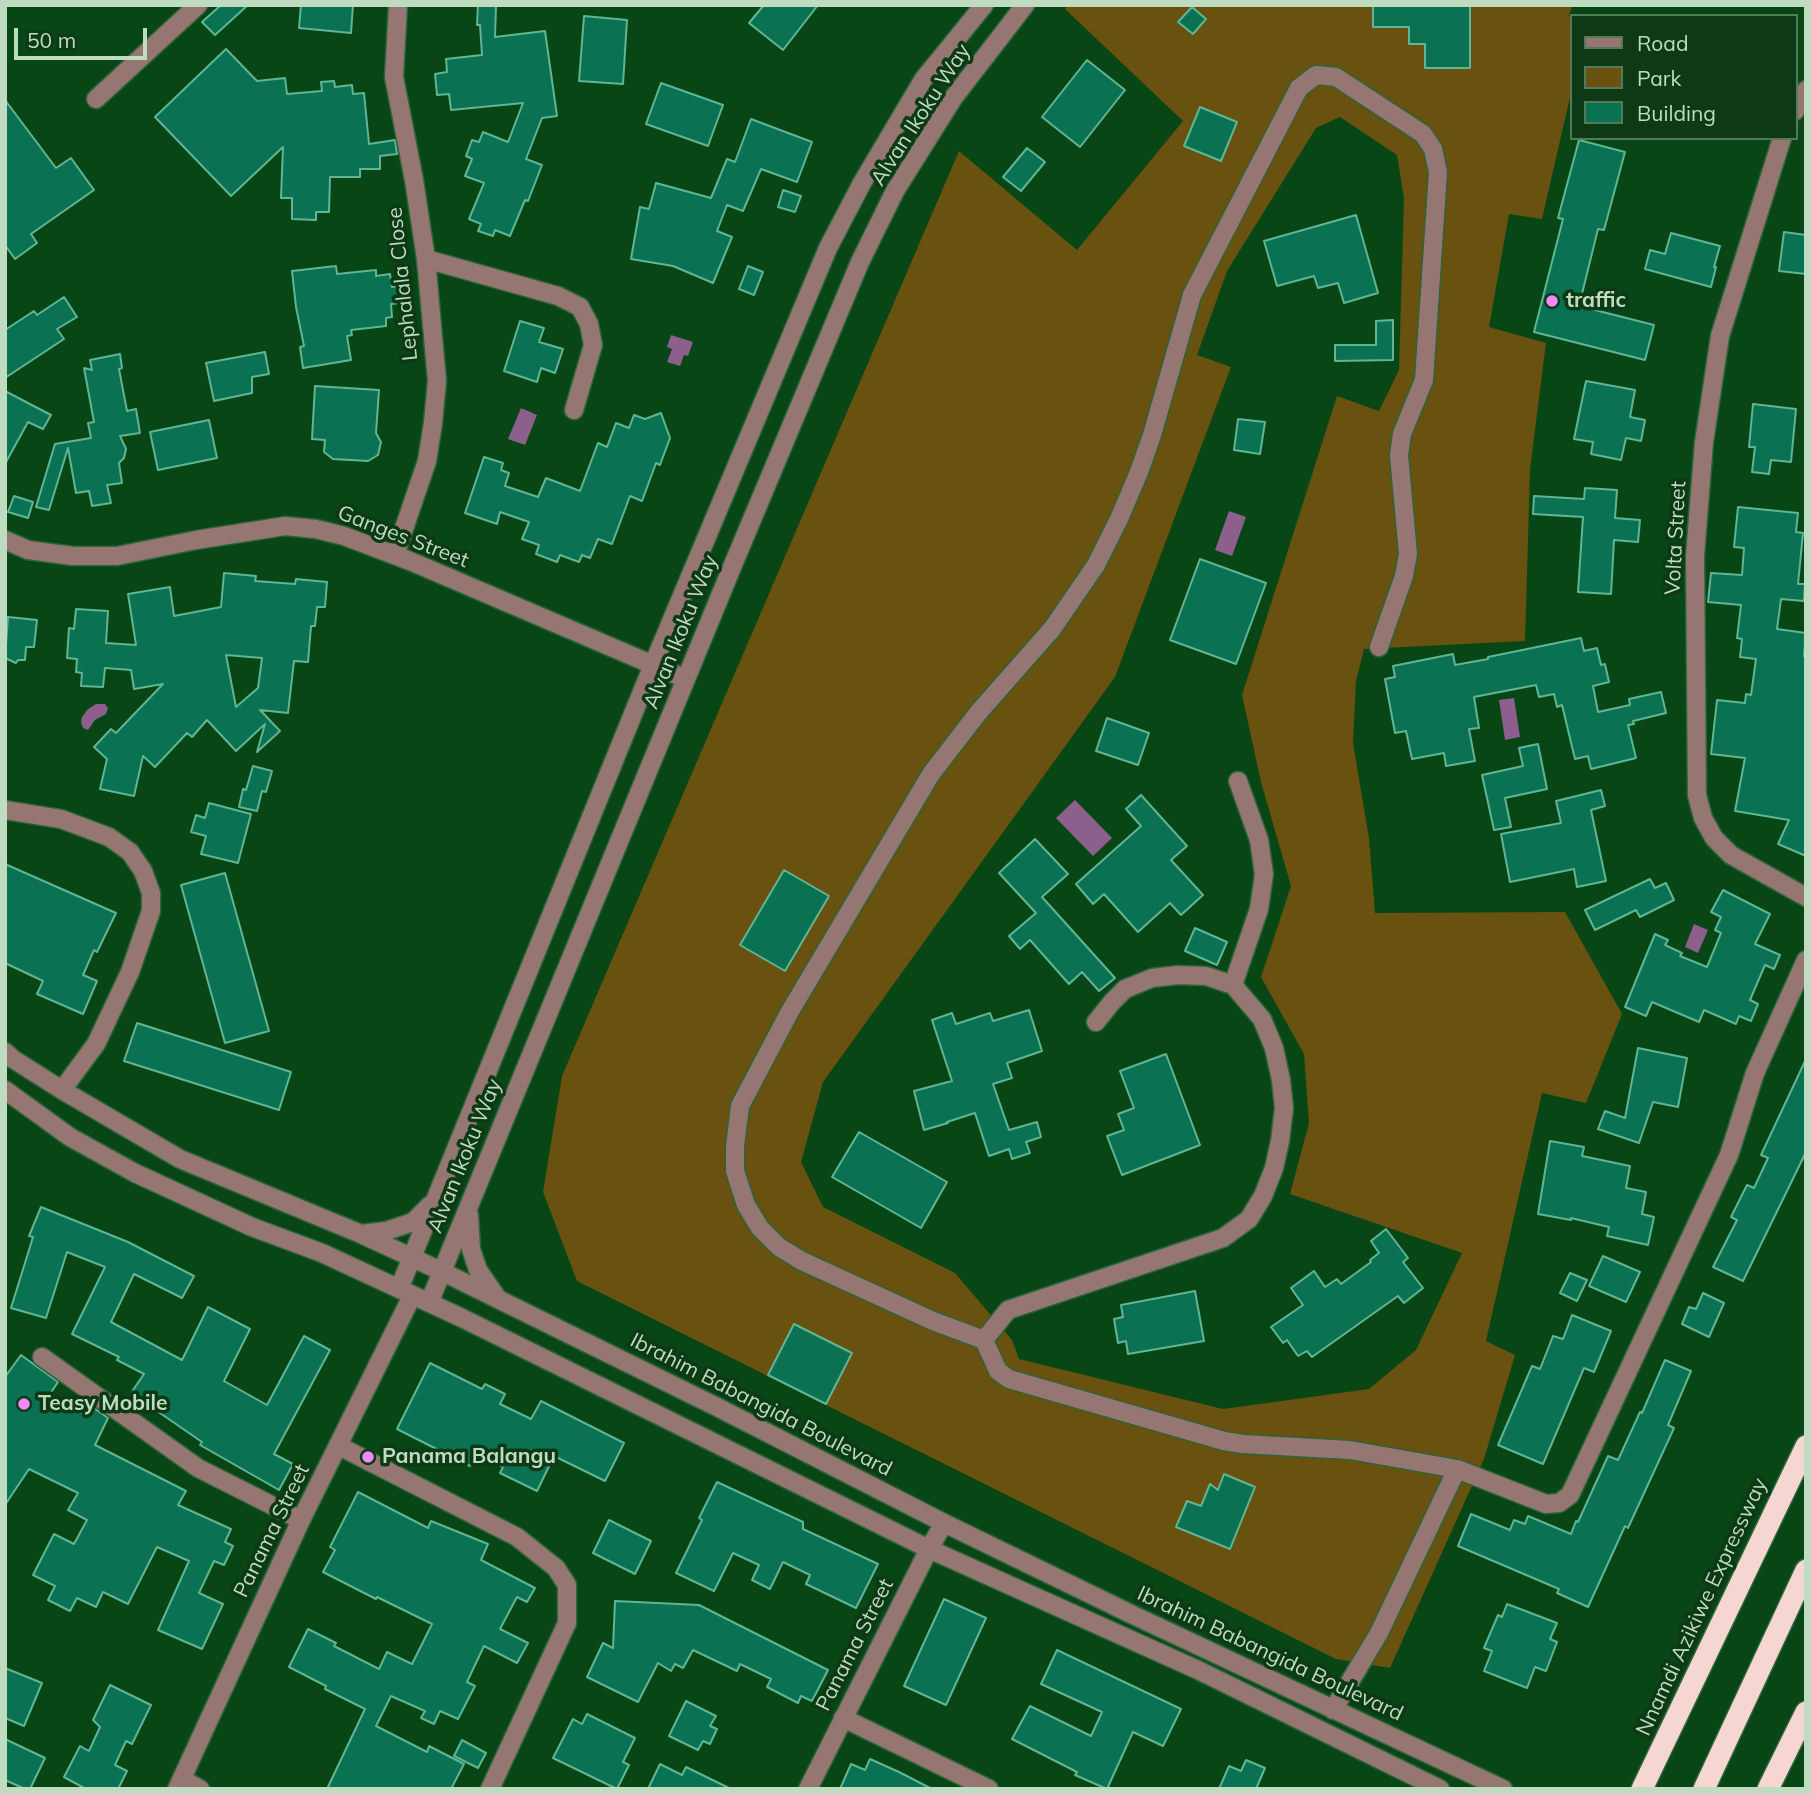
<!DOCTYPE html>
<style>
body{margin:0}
#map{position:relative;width:1811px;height:1794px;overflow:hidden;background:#084616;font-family:Mulish,sans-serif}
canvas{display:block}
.frame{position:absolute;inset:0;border:7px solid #bfdcc0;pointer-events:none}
.legend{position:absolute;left:1570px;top:14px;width:228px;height:126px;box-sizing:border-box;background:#0d3915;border:2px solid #547a59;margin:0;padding:9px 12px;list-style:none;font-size:21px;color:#bfdcc0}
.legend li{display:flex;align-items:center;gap:14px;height:35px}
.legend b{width:35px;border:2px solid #547a59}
.scale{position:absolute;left:14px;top:28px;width:133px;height:32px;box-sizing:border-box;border:4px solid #bfdcc0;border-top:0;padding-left:9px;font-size:21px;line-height:24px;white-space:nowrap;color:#bfdcc0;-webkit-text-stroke:5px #0d3915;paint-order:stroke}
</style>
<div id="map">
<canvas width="1811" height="1794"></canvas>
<div class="frame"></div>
<ul class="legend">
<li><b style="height:9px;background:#957673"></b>Road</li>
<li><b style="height:19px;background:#69510f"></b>Park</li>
<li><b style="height:19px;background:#0b7153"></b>Building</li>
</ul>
<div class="scale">50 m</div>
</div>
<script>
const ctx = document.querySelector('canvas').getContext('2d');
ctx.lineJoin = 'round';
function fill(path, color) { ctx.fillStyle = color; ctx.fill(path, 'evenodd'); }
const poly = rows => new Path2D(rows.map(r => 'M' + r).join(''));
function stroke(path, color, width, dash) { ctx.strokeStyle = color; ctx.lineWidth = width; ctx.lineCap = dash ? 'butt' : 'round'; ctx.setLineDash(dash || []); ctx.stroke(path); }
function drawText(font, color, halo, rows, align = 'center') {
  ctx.font = font + ' Mulish,sans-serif'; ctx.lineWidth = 7; ctx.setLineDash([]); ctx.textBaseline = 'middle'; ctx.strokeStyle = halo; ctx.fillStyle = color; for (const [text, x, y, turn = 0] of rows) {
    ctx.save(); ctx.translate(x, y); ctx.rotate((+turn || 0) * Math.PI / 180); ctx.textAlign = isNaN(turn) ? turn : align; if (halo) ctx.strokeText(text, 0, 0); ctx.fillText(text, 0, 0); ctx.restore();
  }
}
fill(poly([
 [1069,5,1572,5,1569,16,1571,17,1571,93,1542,219,1509,214,1489,327,1546,343,1530,469,1525,641,1364,649,1356,681,1353,743,1369,838,1375,913,1565,912,1622,1014,1586,1103,1542,1093,1486,1341,1515,1355,1484,1459,1390,1668,1336,1659,577,1281,543,1192,562,1076,959,151,1077,250,1183,121,1065,9],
 [1340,117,1397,155,1404,198,1399,370,1379,411,1337,396,1242,695,1261,782,1291,886,1261,977,1304,1054,1309,1123,1290,1194,1462,1253,1416,1350,1369,1389,1223,1409,1019,1359,1012,1340,955,1273,823,1207,801,1162,823,1082,1115,677,1231,367,1197,355,1227,271,1316,128]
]), '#69510f');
fill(poly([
 [671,335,693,342,688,356,684,355,680,366,667,362,672,349,667,347],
 [521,408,537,415,525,445,508,439],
 [1229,511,1246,517,1232,556,1215,550],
 [1514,698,1520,737,1505,740,1499,700],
 [96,704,105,704,108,708,106,714,95,720,88,730,83,728,81,722,82,717,88,709],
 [1075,800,1112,838,1093,856,1056,818],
 [1694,924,1708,930,1698,953,1685,947]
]), '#8c5f8c');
const building = poly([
 [221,5,248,5,215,35,202,22,221,5],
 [301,5,353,5,351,33,299,28,301,5],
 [478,5,496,5,495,37,545,31,557,116,542,118,526,159,542,165,528,201,525,200,510,236,495,230,493,236,478,231,481,224,469,219,484,183,465,176,472,159,466,156,472,140,479,142,483,132,508,142,523,103,451,110,449,94,437,95,435,74,447,72,446,59,482,55,480,25,477,25,478,5],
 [764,5,818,5,783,50,749,23,764,5],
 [1373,5,1470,5,1470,68,1425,68,1425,44,1409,44,1409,27,1373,27,1373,5],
 [1192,7,1206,19,1193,34,1178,22,1192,7],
 [584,16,627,20,623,84,579,81,584,16],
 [226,49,257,81,285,78,287,94,322,91,321,82,334,81,335,87,352,85,353,94,364,93,369,144,395,140,397,154,380,156,380,169,360,169,360,177,330,177,329,212,316,212,316,220,292,219,292,198,281,198,283,147,231,196,155,117,226,49],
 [1087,60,1125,90,1080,147,1042,117,1087,60],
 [661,83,723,105,708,146,646,124,661,83],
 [5,100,56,168,71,158,94,190,31,234,37,243,15,259,5,245,5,100],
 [1200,107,1237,122,1221,161,1184,146,1200,107],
 [751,119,812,142,797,182,761,169,743,211,727,205,717,231,732,237,713,283,673,266,631,259,640,207,649,209,656,183,711,198,727,159,735,162,751,119],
 [1579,140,1625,152,1604,230,1598,229,1579,306,1654,325,1645,360,1534,332,1563,219,1558,218,1579,140],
 [1027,148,1045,162,1021,191,1003,177,1027,148],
 [783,190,801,196,795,212,778,207,783,190],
 [1356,215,1378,293,1344,303,1338,283,1318,288,1314,276,1277,286,1264,241,1356,215],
 [1784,232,1806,235,1806,274,1779,271,1784,232],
 [1671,233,1720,246,1714,267,1716,267,1711,287,1645,269,1650,250,1665,254,1671,233],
 [336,266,337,274,376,270,376,276,390,274,392,287,399,286,401,303,391,304,392,317,386,318,386,326,351,330,352,335,347,336,351,360,303,368,300,347,304,346,296,307,292,271,336,266],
 [748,266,763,272,754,295,739,289,748,266],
 [64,297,77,317,57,329,64,339,5,378,5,330,34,311,37,315,64,297],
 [1393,320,1393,360,1335,361,1335,345,1376,345,1376,321,1393,320],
 [520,321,544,328,539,342,563,349,555,373,541,368,537,382,504,371,520,321],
 [265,352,269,374,252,377,252,393,214,401,206,363,265,352],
 [120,354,122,368,119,369,127,411,136,409,140,433,120,436,126,449,124,458,119,463,122,483,107,485,111,503,92,506,89,491,76,493,68,448,49,510,36,507,55,444,91,438,88,423,94,422,84,368,92,370,90,360,120,354],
 [1586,381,1635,390,1630,417,1645,420,1641,441,1626,438,1621,460,1591,454,1593,442,1574,439,1586,381],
 [315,386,379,390,376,433,381,442,378,455,368,461,333,459,324,452,325,440,312,439,315,386],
 [5,391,51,415,43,429,28,422,5,464,5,391],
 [1753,404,1796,409,1791,462,1771,460,1769,474,1752,472,1755,447,1749,447,1753,404],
 [661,413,670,438,660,465,656,463,642,501,630,496,612,544,598,539,590,558,582,555,579,562,560,555,557,562,536,554,539,545,522,539,529,522,500,512,497,524,465,513,484,457,503,463,501,470,509,473,505,486,538,497,546,478,580,491,598,443,607,447,616,423,629,428,634,415,645,419,661,413],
 [1238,419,1265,422,1260,454,1234,450,1238,419],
 [209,420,217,458,158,470,150,432,209,420],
 [1585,488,1617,490,1615,518,1640,520,1638,542,1614,540,1611,594,1578,592,1583,517,1533,514,1534,496,1584,499,1585,488],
 [14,496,33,502,28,518,8,512,14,496],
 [1738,507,1798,513,1796,532,1803,533,1798,584,1805,584,1804,601,1781,599,1777,629,1806,633,1804,656,1806,656,1806,856,1778,844,1789,820,1735,811,1745,758,1711,754,1717,700,1745,703,1746,694,1751,695,1756,659,1740,657,1742,639,1737,638,1741,605,1708,602,1711,573,1742,575,1744,548,1734,547,1738,507],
 [1200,559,1266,583,1236,664,1170,640,1200,559],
 [224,573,256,576,255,581,295,584,296,579,327,582,325,607,317,607,315,626,311,626,308,662,294,661,288,713,260,710,280,731,257,752,265,724,236,751,207,720,192,737,187,733,155,767,143,756,134,796,100,789,107,759,94,747,111,729,116,733,163,684,134,689,131,670,105,668,103,687,81,686,82,673,76,672,77,659,67,658,69,628,74,629,76,609,108,611,106,643,136,645,128,594,170,587,174,616,221,607,224,573],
 [226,655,262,658,258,688,236,707,226,655],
 [8,617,37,620,34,647,26,647,25,660,18,660,16,663,5,658,8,617],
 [1581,638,1584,651,1597,648,1601,665,1605,664,1609,682,1593,686,1598,712,1630,705,1629,699,1661,692,1666,713,1633,721,1634,724,1628,725,1636,758,1591,769,1588,756,1575,759,1562,705,1557,707,1554,694,1539,697,1536,685,1474,697,1479,728,1469,729,1475,761,1446,766,1444,753,1412,759,1406,731,1395,733,1385,679,1395,677,1393,666,1453,654,1455,665,1488,659,1488,657,1581,638],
 [1107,718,1149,733,1138,765,1096,751,1107,718],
 [1538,744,1547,789,1505,798,1511,827,1494,830,1482,775,1523,766,1519,748,1538,744],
 [253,766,272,771,266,792,262,791,257,811,239,807,243,789,246,790,253,766],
 [1601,790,1605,806,1591,810,1606,881,1577,887,1574,869,1510,882,1501,834,1561,823,1556,801,1601,790],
 [1141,795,1187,846,1171,860,1203,895,1181,915,1170,903,1138,932,1104,894,1093,904,1076,884,1141,826,1126,809,1141,795],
 [209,803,251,814,238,863,201,854,206,836,191,832,196,815,205,818,209,803],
 [1035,839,1068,874,1042,897,1115,978,1099,991,1082,972,1069,984,1030,940,1020,949,1009,936,1036,913,999,873,1035,839],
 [5,864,116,913,97,952,94,950,83,975,97,981,83,1014,37,994,43,981,5,963,5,864],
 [784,870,829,896,785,971,740,945,784,870],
 [225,873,269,1031,225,1043,181,885,225,873],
 [1650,879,1655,888,1666,883,1674,900,1640,917,1636,910,1595,930,1585,910,1650,879],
 [1723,890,1770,914,1755,944,1780,955,1774,969,1765,965,1750,1000,1758,1004,1751,1021,1739,1016,1736,1024,1704,1010,1699,1022,1652,1002,1646,1016,1625,1007,1655,934,1668,940,1665,945,1682,953,1680,956,1707,967,1721,933,1715,930,1721,917,1711,912,1723,890],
 [1195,928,1227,942,1217,965,1185,951,1195,928],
 [1029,1010,1042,1051,1007,1063,1012,1078,993,1084,1009,1130,1037,1122,1041,1137,1026,1142,1030,1153,1012,1159,1009,1149,989,1156,975,1113,947,1122,948,1123,924,1130,914,1091,952,1081,932,1020,952,1013,956,1024,990,1013,993,1021,1029,1010],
 [137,1023,291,1072,279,1110,124,1061,137,1023],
 [1638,1048,1687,1058,1678,1107,1653,1102,1639,1143,1598,1129,1605,1111,1625,1118,1638,1048],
 [1166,1054,1200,1145,1122,1175,1107,1136,1124,1130,1118,1114,1134,1108,1120,1071,1166,1054],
 [1806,1059,1806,1152,1743,1281,1713,1267,1737,1220,1731,1217,1747,1185,1754,1188,1768,1158,1761,1155,1806,1059],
 [859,1132,947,1182,921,1228,832,1177,859,1132],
 [1550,1141,1584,1147,1582,1156,1630,1166,1626,1188,1646,1192,1642,1214,1654,1217,1648,1245,1607,1236,1609,1227,1571,1218,1571,1220,1538,1214,1550,1141],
 [41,1207,128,1242,194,1276,182,1298,134,1274,111,1322,182,1360,208,1307,250,1329,224,1381,267,1405,304,1336,330,1350,274,1454,293,1464,279,1490,200,1445,202,1442,131,1393,144,1374,117,1360,119,1357,72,1334,105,1267,67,1252,46,1318,11,1308,33,1237,29,1236,41,1207],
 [1386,1229,1408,1258,1403,1262,1423,1288,1404,1303,1398,1296,1312,1357,1307,1351,1298,1356,1287,1340,1283,1343,1271,1327,1303,1305,1291,1288,1314,1271,1325,1287,1337,1279,1341,1284,1371,1262,1370,1260,1379,1253,1371,1241,1386,1229],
 [1603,1256,1640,1272,1626,1302,1589,1286,1603,1256],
 [1570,1273,1587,1280,1577,1301,1560,1293,1570,1273],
 [1195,1291,1204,1341,1128,1354,1126,1341,1118,1343,1114,1319,1123,1317,1121,1305,1195,1291],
 [1703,1293,1724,1303,1709,1337,1682,1324,1689,1307,1696,1309,1703,1293],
 [1572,1315,1611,1331,1594,1372,1584,1368,1543,1464,1498,1445,1532,1366,1540,1369,1553,1336,1563,1339,1572,1315],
 [794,1324,852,1353,826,1404,768,1375,794,1324],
 [21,1355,58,1382,48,1397,82,1413,87,1403,108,1418,95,1445,186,1491,178,1505,231,1529,225,1542,233,1546,224,1565,214,1561,199,1593,223,1604,202,1649,158,1630,189,1561,157,1547,128,1604,103,1592,96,1607,77,1598,70,1611,48,1600,55,1586,33,1575,54,1534,74,1544,87,1520,68,1510,78,1493,29,1469,5,1505,5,1377,21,1355],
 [1665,1360,1691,1371,1668,1425,1674,1428,1628,1528,1625,1526,1588,1607,1557,1593,1559,1589,1458,1546,1471,1514,1510,1530,1514,1520,1525,1524,1528,1516,1571,1534,1576,1521,1578,1522,1608,1456,1618,1460,1640,1412,1642,1413,1665,1360],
 [430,1363,482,1389,485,1384,505,1394,500,1404,531,1419,541,1401,624,1443,605,1481,554,1456,537,1491,500,1473,503,1467,477,1454,470,1466,397,1429,430,1363],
 [1224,1474,1255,1487,1230,1549,1176,1527,1187,1501,1201,1506,1210,1484,1218,1490,1224,1474],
 [717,1482,803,1522,803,1529,878,1564,856,1608,806,1584,810,1575,783,1562,770,1589,752,1580,759,1565,733,1553,714,1591,676,1573,702,1520,699,1518,717,1482],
 [358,1492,428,1528,431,1521,488,1544,481,1560,535,1588,527,1602,517,1597,500,1629,528,1643,517,1663,484,1646,467,1682,475,1686,458,1719,440,1711,434,1724,421,1718,425,1711,391,1696,376,1726,427,1752,429,1746,464,1764,451,1789,327,1789,365,1709,325,1689,326,1686,289,1667,308,1629,336,1643,334,1646,379,1669,387,1652,412,1664,432,1624,377,1597,376,1599,323,1572,335,1550,330,1547,358,1492],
 [609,1520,651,1541,635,1574,593,1553,609,1520],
 [944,1599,986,1618,946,1705,904,1686,944,1599],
 [615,1601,699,1605,828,1670,812,1701,801,1696,798,1703,767,1687,771,1679,740,1664,737,1671,693,1650,683,1668,675,1664,671,1671,658,1663,638,1702,587,1677,603,1643,613,1648,615,1601],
 [1507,1604,1557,1623,1550,1639,1557,1642,1546,1671,1535,1667,1527,1688,1484,1671,1492,1651,1484,1648,1498,1615,1502,1617,1507,1604],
 [1057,1650,1181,1709,1163,1746,1133,1732,1107,1789,1075,1775,1077,1772,1012,1739,1030,1706,1091,1736,1102,1712,1041,1684,1057,1650],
 [5,1668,42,1683,24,1726,5,1718,5,1668],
 [110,1685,151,1705,132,1744,126,1741,115,1765,127,1771,118,1789,86,1789,64,1777,80,1746,89,1751,100,1727,93,1720,110,1685],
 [686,1701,716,1716,710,1726,717,1729,710,1744,703,1741,698,1750,669,1736,686,1701],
 [587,1714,635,1738,623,1762,629,1765,617,1789,553,1758,573,1719,582,1724,587,1714],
 [5,1739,45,1758,30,1789,25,1789,5,1780,5,1739],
 [462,1740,486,1753,478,1768,454,1756,462,1740],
 [870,1759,899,1772,932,1789,840,1789,851,1764,865,1770,870,1759],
 [1246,1760,1265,1768,1256,1789,1219,1789,1229,1766,1241,1771,1246,1760],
 [660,1764,682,1775,686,1767,731,1789,648,1789,660,1764]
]);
fill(building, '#0b7153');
stroke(building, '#60b594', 2);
const minor = poly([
 [96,99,198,5],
 [1795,111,1806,90],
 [1782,138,1720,336,1704,442,1695,556,1697,795,1703,818,1714,838,1731,855,1806,897],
 [426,259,558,296,580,307,589,324,593,345,574,410],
 [5,540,28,550,73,556,117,556,196,540,285,526,316,529,344,536,410,561,686,679],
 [395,555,427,461,433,423,437,381,426,259,414,180,394,77,398,5],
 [5,810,61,819,109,837,130,852,143,871,151,893,151,911,130,972,96,1044,62,1090],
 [1233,985,1259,909,1264,874,1259,840,1238,781],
 [1096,1022,1112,1002,1125,989,1152,978,1178,975,1206,976,1233,985,1262,1019,1274,1048,1281,1080,1284,1108,1280,1141,1274,1168,1263,1196,1249,1219,1223,1238,1008,1310,984,1340,998,1371,1009,1379,1224,1441,1243,1444,1350,1450,1457,1469,1546,1504,1559,1503,1570,1495,1729,1155,1755,1073,1806,960],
 [5,1052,13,1059,62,1090,180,1159,361,1234,443,1272,717,1407,944,1523,1133,1615,1503,1789],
 [5,1090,70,1137,135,1173,252,1227,322,1253,462,1318,929,1549,1198,1670,1440,1789],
 [469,1215,471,1249,478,1270,498,1299],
 [361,1234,386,1231,413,1222,430,1205],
 [399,1289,653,665,828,248,862,183,923,80,984,5],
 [429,1303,730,572,860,262,895,191,954,97,1025,5],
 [984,1340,933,1321,802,1261,779,1247,760,1228,746,1205,735,1171,735,1146,740,1106,789,1013,931,774,978,713,1052,629,1096,565,1119,519,1139,472,1152,435,1192,295,1299,88,1316,75,1336,77,1423,134,1433,149,1438,172,1424,380,1402,434,1399,455,1408,554,1404,576,1379,647],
 [42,1357,198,1468,301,1520],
 [339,1446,517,1537,556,1568,567,1585,567,1623,490,1789],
 [1333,1710,1379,1633,1457,1469],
 [843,1718,989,1789],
 [182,1779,200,1789],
 [177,1789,301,1520,412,1296],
 [808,1789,929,1549,944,1523]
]);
const highway = poly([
 [1642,1789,1806,1446],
 [1704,1789,1806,1570],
 [1768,1789,1806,1712]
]);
stroke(minor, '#2d6438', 21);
stroke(highway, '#2d6438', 24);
stroke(minor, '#957673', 18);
stroke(highway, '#f5d6d2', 21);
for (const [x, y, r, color] of [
 [1552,301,7,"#f18af4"],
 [24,1404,7,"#f18af4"],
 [368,1457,7,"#f18af4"]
]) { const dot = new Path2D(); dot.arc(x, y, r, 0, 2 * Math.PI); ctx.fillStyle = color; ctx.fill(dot); stroke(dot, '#0d3915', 2.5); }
drawText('21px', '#bfdcc0', '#0d3915', [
 ["Alvan Ikoku Way",921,115,-57],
 ["Lephalala Close",403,284,-96],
 ["Ganges Street",403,537,21],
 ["Volta Street",1676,538,-87],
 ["Alvan Ikoku Way",681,632,-68],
 ["Alvan Ikoku Way",465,1156,-68],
 ["Ibrahim Babangida Boulevard",761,1405,27],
 ["Panama Street",272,1531,-64],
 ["Nnamdi Azikiwe Expressway",1702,1607,-65],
 ["Panama Street",855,1645,-63],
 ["Ibrahim Babangida Boulevard",1270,1654,25]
]);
drawText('bold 21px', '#bfdcc0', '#0d3915', [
 ["traffic",1566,301],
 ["Teasy Mobile",38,1404],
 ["Panama Balangu",382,1457]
], 'left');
</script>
